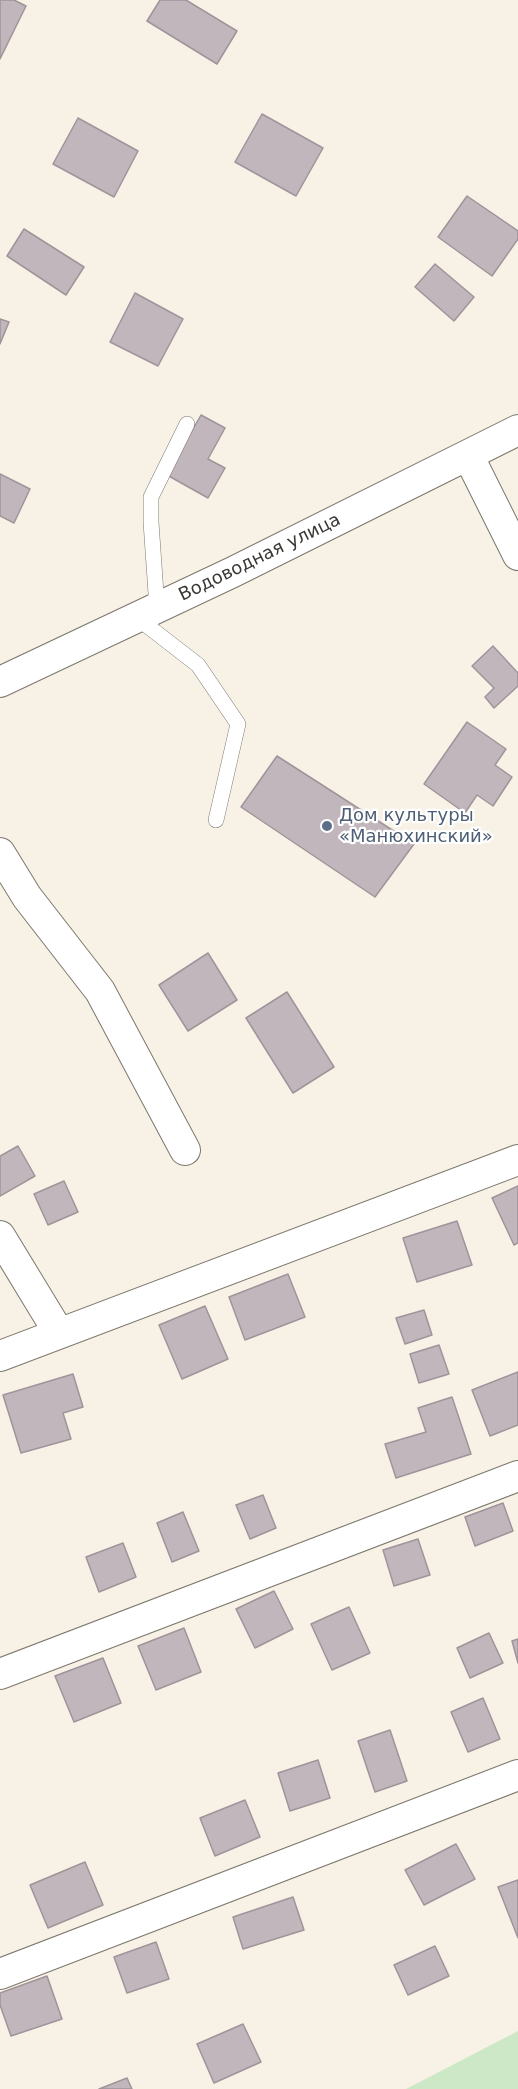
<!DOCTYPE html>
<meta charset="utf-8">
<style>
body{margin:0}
canvas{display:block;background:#f8f2e6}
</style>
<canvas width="518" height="2089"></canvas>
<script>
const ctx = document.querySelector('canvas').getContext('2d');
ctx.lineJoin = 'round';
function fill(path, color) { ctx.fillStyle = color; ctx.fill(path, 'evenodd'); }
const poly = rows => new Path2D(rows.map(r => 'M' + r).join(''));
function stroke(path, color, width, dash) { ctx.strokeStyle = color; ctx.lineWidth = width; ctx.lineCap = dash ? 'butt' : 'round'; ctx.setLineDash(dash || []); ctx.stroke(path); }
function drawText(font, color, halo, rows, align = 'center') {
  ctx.font = font + ' "DejaVu Sans",sans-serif'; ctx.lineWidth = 4.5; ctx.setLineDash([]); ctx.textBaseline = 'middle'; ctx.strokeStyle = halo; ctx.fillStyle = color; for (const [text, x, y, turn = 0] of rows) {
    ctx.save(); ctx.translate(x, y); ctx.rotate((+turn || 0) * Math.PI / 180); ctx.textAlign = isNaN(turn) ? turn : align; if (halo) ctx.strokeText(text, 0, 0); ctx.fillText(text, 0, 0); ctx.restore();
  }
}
fill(poly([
 [518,2031,518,2089,406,2089]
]), '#cce8c7');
const building = poly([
 [0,0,14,0,26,6,0,59,0,0],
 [160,0,186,0,237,31,217,64,147,21,160,0],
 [262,114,323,148,296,196,235,162,262,114],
 [78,118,138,151,114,197,53,164,78,118],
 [467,196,518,231,518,239,492,276,438,237,467,196],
 [24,229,84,267,66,295,7,256,24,229],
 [435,264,474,297,454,321,415,287,435,264],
 [135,293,183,319,158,366,110,342,135,293],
 [0,319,9,322,0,344,0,319],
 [201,415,225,428,208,459,225,468,208,498,167,475,201,415],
 [0,474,30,489,14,523,0,516,0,474],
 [493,646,518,673,518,686,494,708,485,697,494,688,472,666,493,646],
 [467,722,506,749,495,765,512,777,493,806,477,795,465,813,424,784,467,722],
 [277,756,414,844,375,897,241,807,277,756],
 [208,953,237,1000,188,1031,159,985,208,953],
 [287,992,334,1067,293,1093,246,1018,287,992],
 [18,1146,35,1176,0,1196,0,1156,18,1146],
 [64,1181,78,1212,48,1225,34,1194,64,1181],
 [518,1186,518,1243,514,1245,492,1198,518,1186],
 [457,1221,472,1265,417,1282,403,1238,457,1221],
 [288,1274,305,1317,245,1340,229,1297,288,1274],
 [205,1306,228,1359,182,1379,159,1325,205,1306],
 [424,1310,432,1335,405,1344,396,1318,424,1310],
 [439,1345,449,1374,419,1383,410,1354,439,1345],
 [518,1372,518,1425,490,1436,472,1390,518,1372],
 [73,1374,83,1407,63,1413,71,1439,21,1453,3,1395,73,1374],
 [452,1397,471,1454,396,1478,385,1444,426,1432,418,1408,452,1397],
 [263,1495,276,1528,250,1539,236,1505,263,1495],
 [503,1503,513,1531,475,1546,465,1517,503,1503],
 [183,1512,199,1551,172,1562,157,1523,183,1512],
 [418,1539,430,1575,394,1586,383,1550,418,1539],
 [123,1543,136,1577,99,1592,86,1557,123,1543],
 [274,1591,293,1629,255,1648,236,1609,274,1591],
 [349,1607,370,1653,332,1670,311,1624,349,1607],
 [184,1628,201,1672,156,1690,138,1646,184,1628],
 [489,1633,503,1663,470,1678,457,1648,489,1633],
 [518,1639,518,1663,512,1641,518,1639],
 [103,1658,121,1703,74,1722,55,1676,103,1658],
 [483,1698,500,1739,468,1752,451,1712,483,1698],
 [390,1730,407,1781,375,1792,358,1741,390,1730],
 [318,1760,330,1798,290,1811,278,1773,318,1760],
 [245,1800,260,1837,215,1856,200,1818,245,1800],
 [456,1844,475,1879,424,1905,405,1870,456,1844],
 [85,1862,103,1905,48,1928,30,1885,85,1862],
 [518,1880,518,1938,498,1887,518,1880],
 [293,1897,304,1930,243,1949,233,1917,293,1897],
 [156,1942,169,1979,127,1993,114,1957,156,1942],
 [435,1946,449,1976,408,1995,394,1965,435,1946],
 [47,1976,62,2019,11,2036,0,2005,0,1993,47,1976],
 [243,2024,261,2062,214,2083,197,2044,243,2024],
 [127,2078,132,2089,99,2089,127,2078]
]);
fill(building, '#c2b6bd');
stroke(building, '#a0949b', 1.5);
const lane = poly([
 [157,608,151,522,151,497,187,424],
 [136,617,198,665,238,724,216,820]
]);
const street = poly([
 [468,455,518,555],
 [0,682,233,572,518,430],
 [0,853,27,897,100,991,185,1150],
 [0,1236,59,1333],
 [0,1356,518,1160],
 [0,1674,518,1476],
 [0,1974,518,1775]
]);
stroke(lane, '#7c776c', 16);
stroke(street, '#7c776c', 32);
stroke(lane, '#fff', 15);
stroke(street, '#fff', 30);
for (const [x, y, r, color] of [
 [327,826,6,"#5c6f8a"]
]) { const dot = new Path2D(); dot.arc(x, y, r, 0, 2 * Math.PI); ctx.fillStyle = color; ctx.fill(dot); stroke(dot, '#fff', 2); }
drawText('18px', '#3b3934', '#fff', [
 ["Водоводная улица",260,558,-26]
]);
drawText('18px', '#4e5e75', '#fff', [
 ["Дом культуры",339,816],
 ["«Манюхинский»",339,837]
], 'left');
</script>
